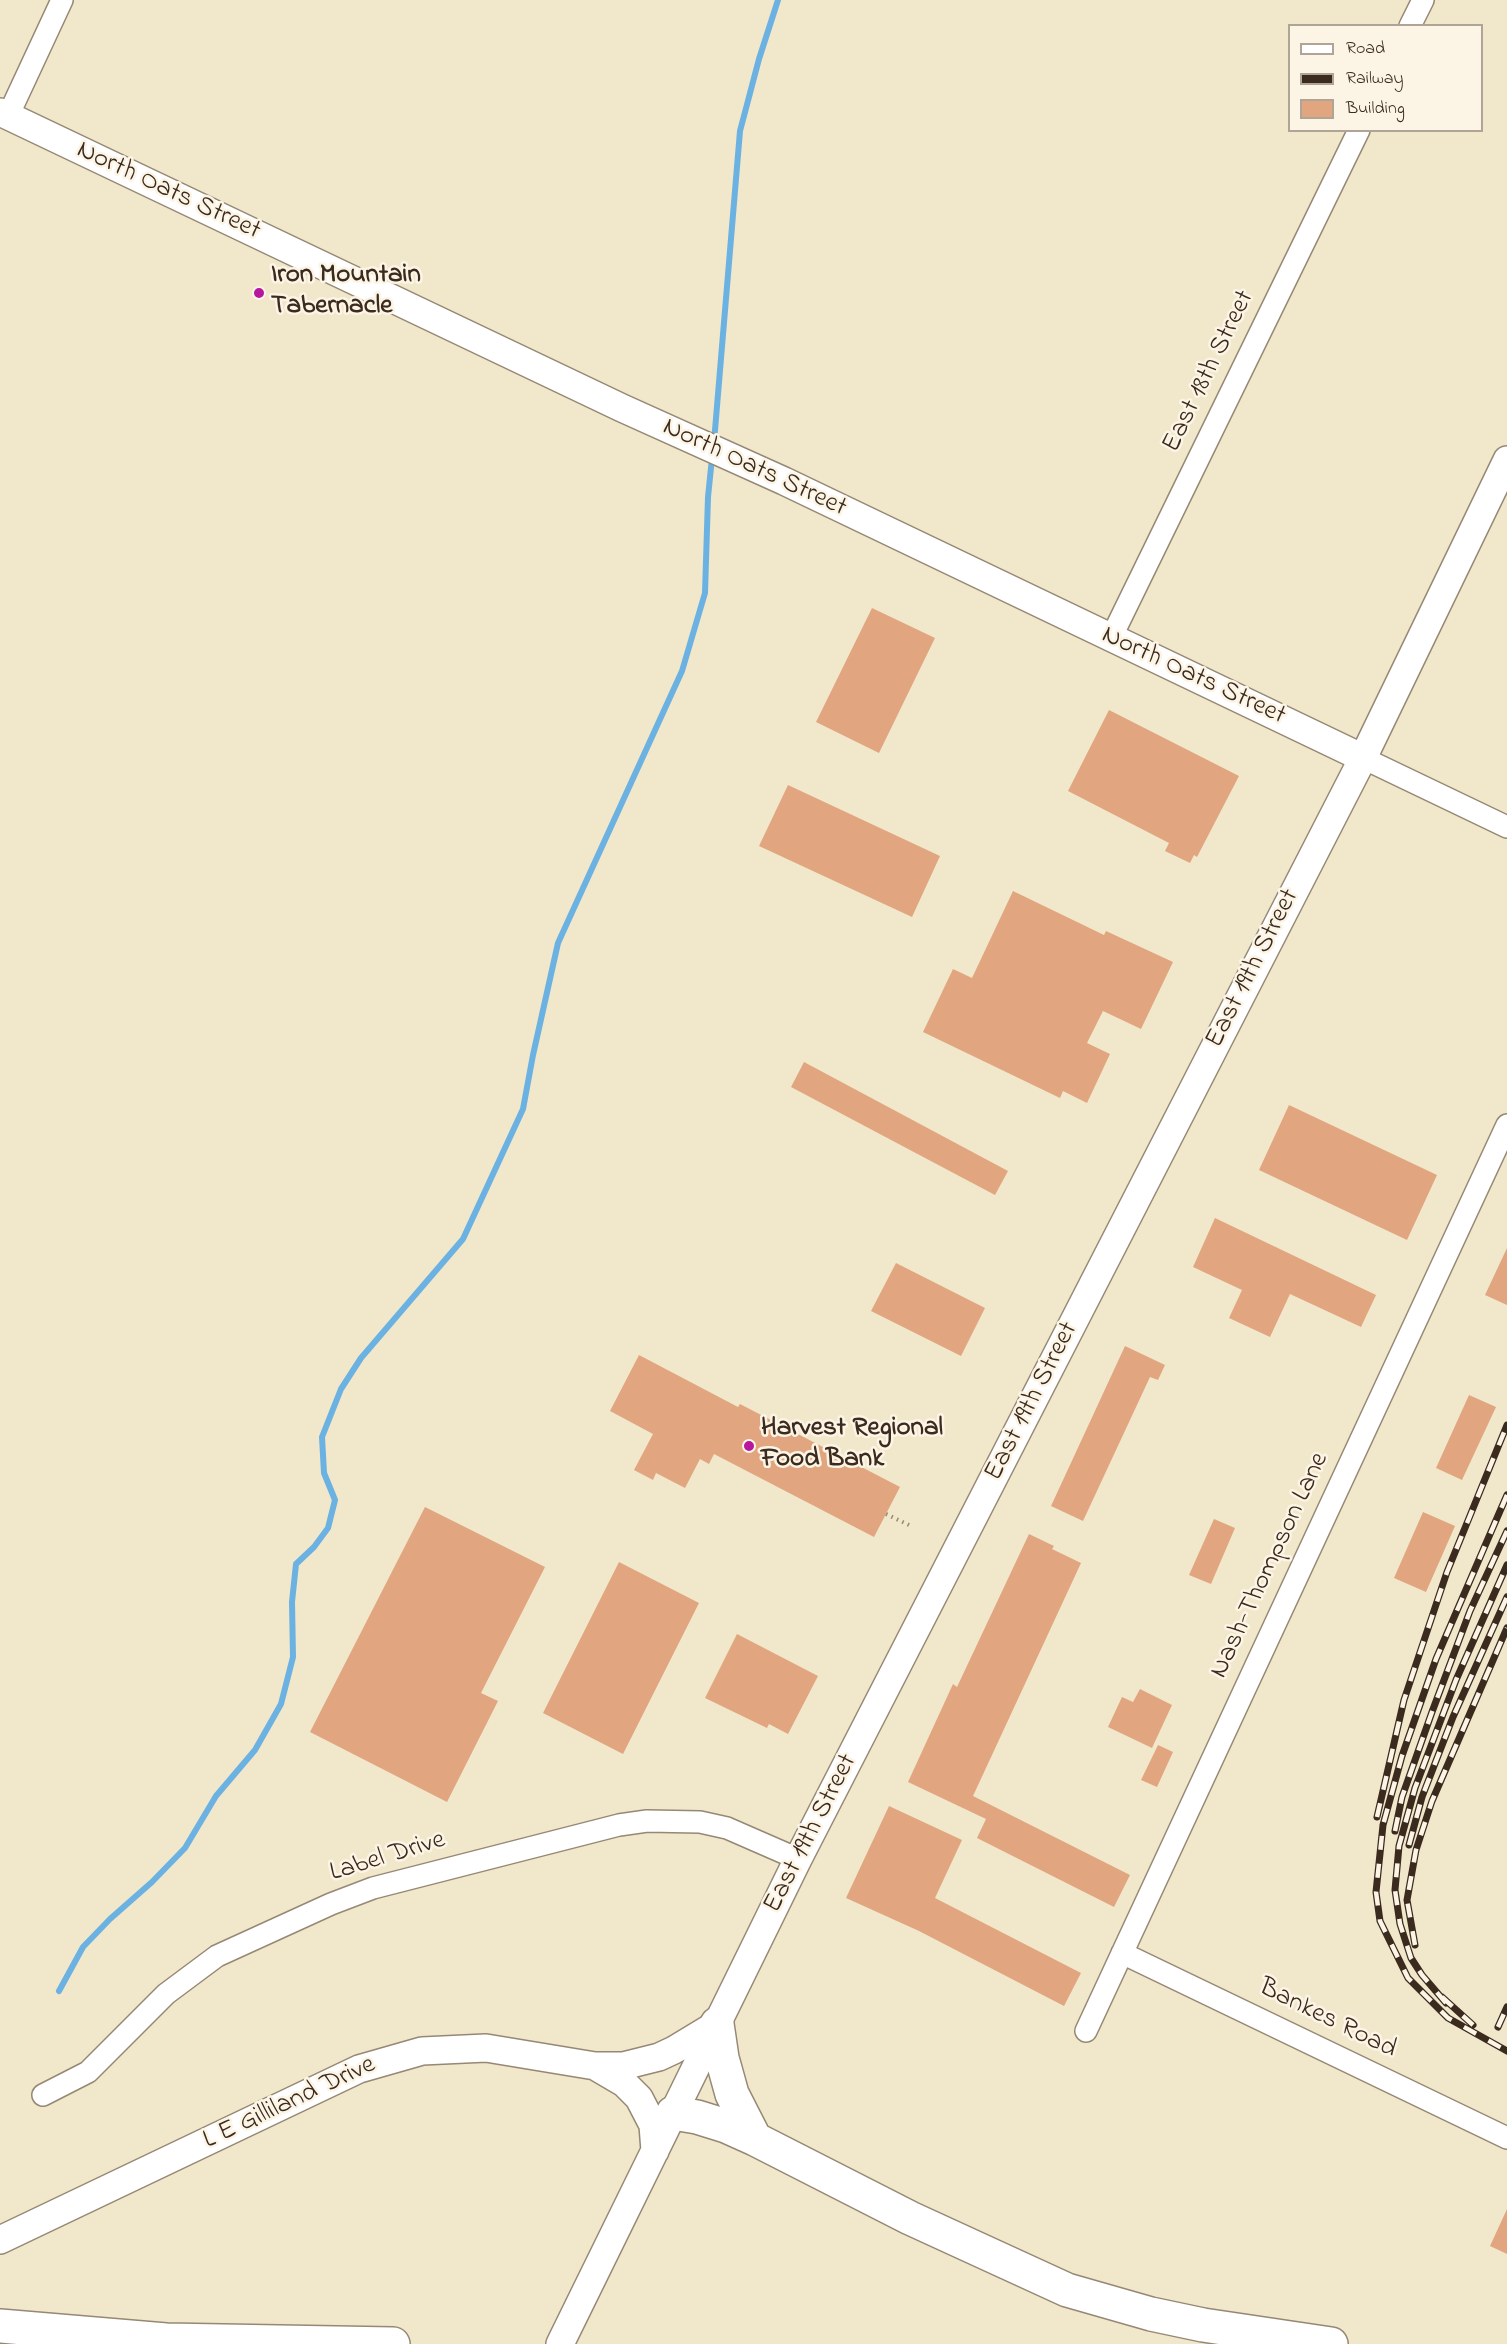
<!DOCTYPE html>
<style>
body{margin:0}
#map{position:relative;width:1507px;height:2344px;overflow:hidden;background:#f1e7cb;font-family:"Indie Flower",sans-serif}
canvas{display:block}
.legend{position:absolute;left:1288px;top:24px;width:195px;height:108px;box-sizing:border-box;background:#fcf5e5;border:2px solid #afa495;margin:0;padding:8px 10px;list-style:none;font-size:18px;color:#3b2a1e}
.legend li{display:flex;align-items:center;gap:12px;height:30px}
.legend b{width:30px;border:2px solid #afa495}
</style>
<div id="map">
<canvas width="1507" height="2344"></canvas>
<ul class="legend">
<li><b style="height:8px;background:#fff"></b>Road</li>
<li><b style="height:8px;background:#3b2a1e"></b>Railway</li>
<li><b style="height:16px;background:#e1a680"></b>Building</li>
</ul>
</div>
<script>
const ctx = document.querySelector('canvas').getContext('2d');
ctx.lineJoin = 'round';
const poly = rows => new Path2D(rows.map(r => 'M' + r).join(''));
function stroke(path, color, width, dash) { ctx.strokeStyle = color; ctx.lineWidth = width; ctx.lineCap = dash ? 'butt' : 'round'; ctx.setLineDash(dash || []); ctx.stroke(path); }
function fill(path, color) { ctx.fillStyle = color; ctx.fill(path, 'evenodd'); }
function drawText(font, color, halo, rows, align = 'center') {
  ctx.font = font + ' "Indie Flower",sans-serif'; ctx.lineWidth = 5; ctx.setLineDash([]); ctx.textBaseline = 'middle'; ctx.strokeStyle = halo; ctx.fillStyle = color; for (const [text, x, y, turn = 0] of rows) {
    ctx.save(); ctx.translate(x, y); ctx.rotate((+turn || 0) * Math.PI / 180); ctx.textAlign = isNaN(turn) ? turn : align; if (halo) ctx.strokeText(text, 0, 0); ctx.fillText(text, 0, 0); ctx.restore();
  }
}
stroke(poly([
 [714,442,740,131,759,59,778,0],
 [59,1991,83,1947,110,1919,152,1882,185,1848,216,1796,255,1750,281,1704,293,1657,292,1602,296,1564,314,1547,328,1528,335,1500,324,1473,322,1437,341,1389,361,1358,463,1239,523,1109,533,1055,558,943,682,671,705,593,708,497,712,458]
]), '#6bb2e2', 6);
fill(poly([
 [872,608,935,638,879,753,816,722],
 [1109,710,1239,776,1197,857,1194,855,1190,863,1165,851,1169,843,1068,791],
 [788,785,940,856,912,917,759,846],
 [1013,891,1104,935,1106,931,1173,962,1141,1029,1103,1011,1087,1043,1110,1054,1087,1103,1063,1091,1060,1098,923,1032,953,969,972,978],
 [804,1062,1008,1171,995,1195,791,1087],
 [1289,1105,1437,1175,1407,1240,1259,1170],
 [1215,1218,1376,1295,1361,1327,1290,1294,1270,1337,1229,1318,1242,1290,1193,1267],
 [1507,1248,1507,1305,1485,1295],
 [896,1263,985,1308,961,1356,871,1311],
 [1125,1346,1165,1365,1158,1380,1150,1377,1083,1521,1051,1506],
 [639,1355,738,1407,740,1404,900,1487,874,1537,714,1454,709,1464,700,1459,685,1488,656,1473,653,1480,634,1470,653,1434,610,1411],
 [1469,1395,1496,1407,1462,1480,1436,1468],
 [425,1507,545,1567,481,1693,498,1701,447,1802,310,1732],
 [1423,1512,1455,1526,1426,1592,1394,1578],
 [1214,1519,1235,1528,1211,1584,1189,1575],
 [1029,1534,1054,1546,1052,1549,1081,1563,973,1796,1130,1875,1114,1907,977,1838,986,1819,908,1782,953,1684,957,1687],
 [619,1562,699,1603,623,1754,543,1713],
 [737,1634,818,1676,788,1734,769,1724,767,1728,705,1698],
 [1140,1689,1172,1705,1152,1748,1108,1727,1122,1697,1133,1702],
 [1158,1745,1173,1752,1157,1787,1141,1780],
 [889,1806,962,1840,935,1898,1081,1973,1064,2006,919,1931,846,1898],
 [1507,2209,1507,2254,1490,2246]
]), '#e1a680');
const minor = poly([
 [1410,26,1423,0],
 [8,116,62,0],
 [1111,638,1359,130],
 [1363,758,1507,827],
 [1122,1953,1507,2138],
 [1086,2031,1507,1125],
 [43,2095,88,2072,166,1994,217,1956,331,1904,373,1888,619,1825,647,1821,700,1822,727,1828,798,1859]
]);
const tertiary = poly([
 [0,112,622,408,784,481,1363,758],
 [595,2066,623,2066,659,2057,674,2050,717,2024],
 [0,2240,359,2069,422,2051,486,2048,595,2066,624,2083,639,2098,653,2125,655,2151],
 [560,2344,798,1859,1363,758,1507,460]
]);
const motorway = poly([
 [717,2024,722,2058,732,2094,755,2139],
 [673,2113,697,2117,726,2126,755,2139,910,2218,1067,2290,1151,2314,1203,2325,1331,2344],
 [0,2326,166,2340,393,2344]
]);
stroke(minor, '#968874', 24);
stroke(tertiary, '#968874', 30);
stroke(motorway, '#968874', 36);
stroke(poly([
 [886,1514,911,1526]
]), '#968874', 4, [1.5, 4.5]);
stroke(minor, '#fff', 21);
stroke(tertiary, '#fff', 27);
stroke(motorway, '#fff', 33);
const rail = poly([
 [1507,1495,1436,1659,1402,1756,1383,1825,1376,1892,1380,1921,1408,1978,1448,2018,1507,2051],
 [1377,1817,1404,1700,1447,1572,1507,1425],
 [1395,1831,1402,1797,1432,1712,1470,1611,1507,1531],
 [1409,1845,1422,1797,1453,1717,1507,1597],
 [1415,1945,1407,1900,1416,1850,1432,1801,1507,1628],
 [1442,1997,1473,2025],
 [1446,2003,1422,1975,1411,1958,1400,1924,1395,1890,1399,1846,1415,1788,1456,1680,1507,1565],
 [1498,2027,1507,2007]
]);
stroke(rail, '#3b2a1e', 7);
stroke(rail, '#fcf5e5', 4.5, [14]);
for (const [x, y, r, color] of [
 [259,293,6,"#b5179e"],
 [749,1446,6,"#b5179e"]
]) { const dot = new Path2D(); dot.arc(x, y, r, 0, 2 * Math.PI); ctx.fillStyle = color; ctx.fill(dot); stroke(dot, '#fcf5e5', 2); }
drawText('27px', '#3b2a1e', '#fcf5e5', [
 ["North Oats Street",168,192,25],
 ["East 18th Street",1210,372,-64],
 ["North Oats Street",754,469,25],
 ["North Oats Street",1193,677,25],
 ["East 19th Street",1254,969,-63],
 ["East 19th Street",1033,1402,-63],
 ["Nash-Thompson Lane",1271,1566,-65],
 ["East 19th Street",812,1834,-63],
 ["Label Drive",388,1858,-17],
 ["Bankes Road",1327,2020,26],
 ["L E Gilliland Drive",290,2104,-25]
]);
drawText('bold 27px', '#3b2a1e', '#fcf5e5', [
 ["Iron Mountain",271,277],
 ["Tabernacle",271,308],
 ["Harvest Regional",761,1430],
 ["Food Bank",761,1461]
], 'left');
</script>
